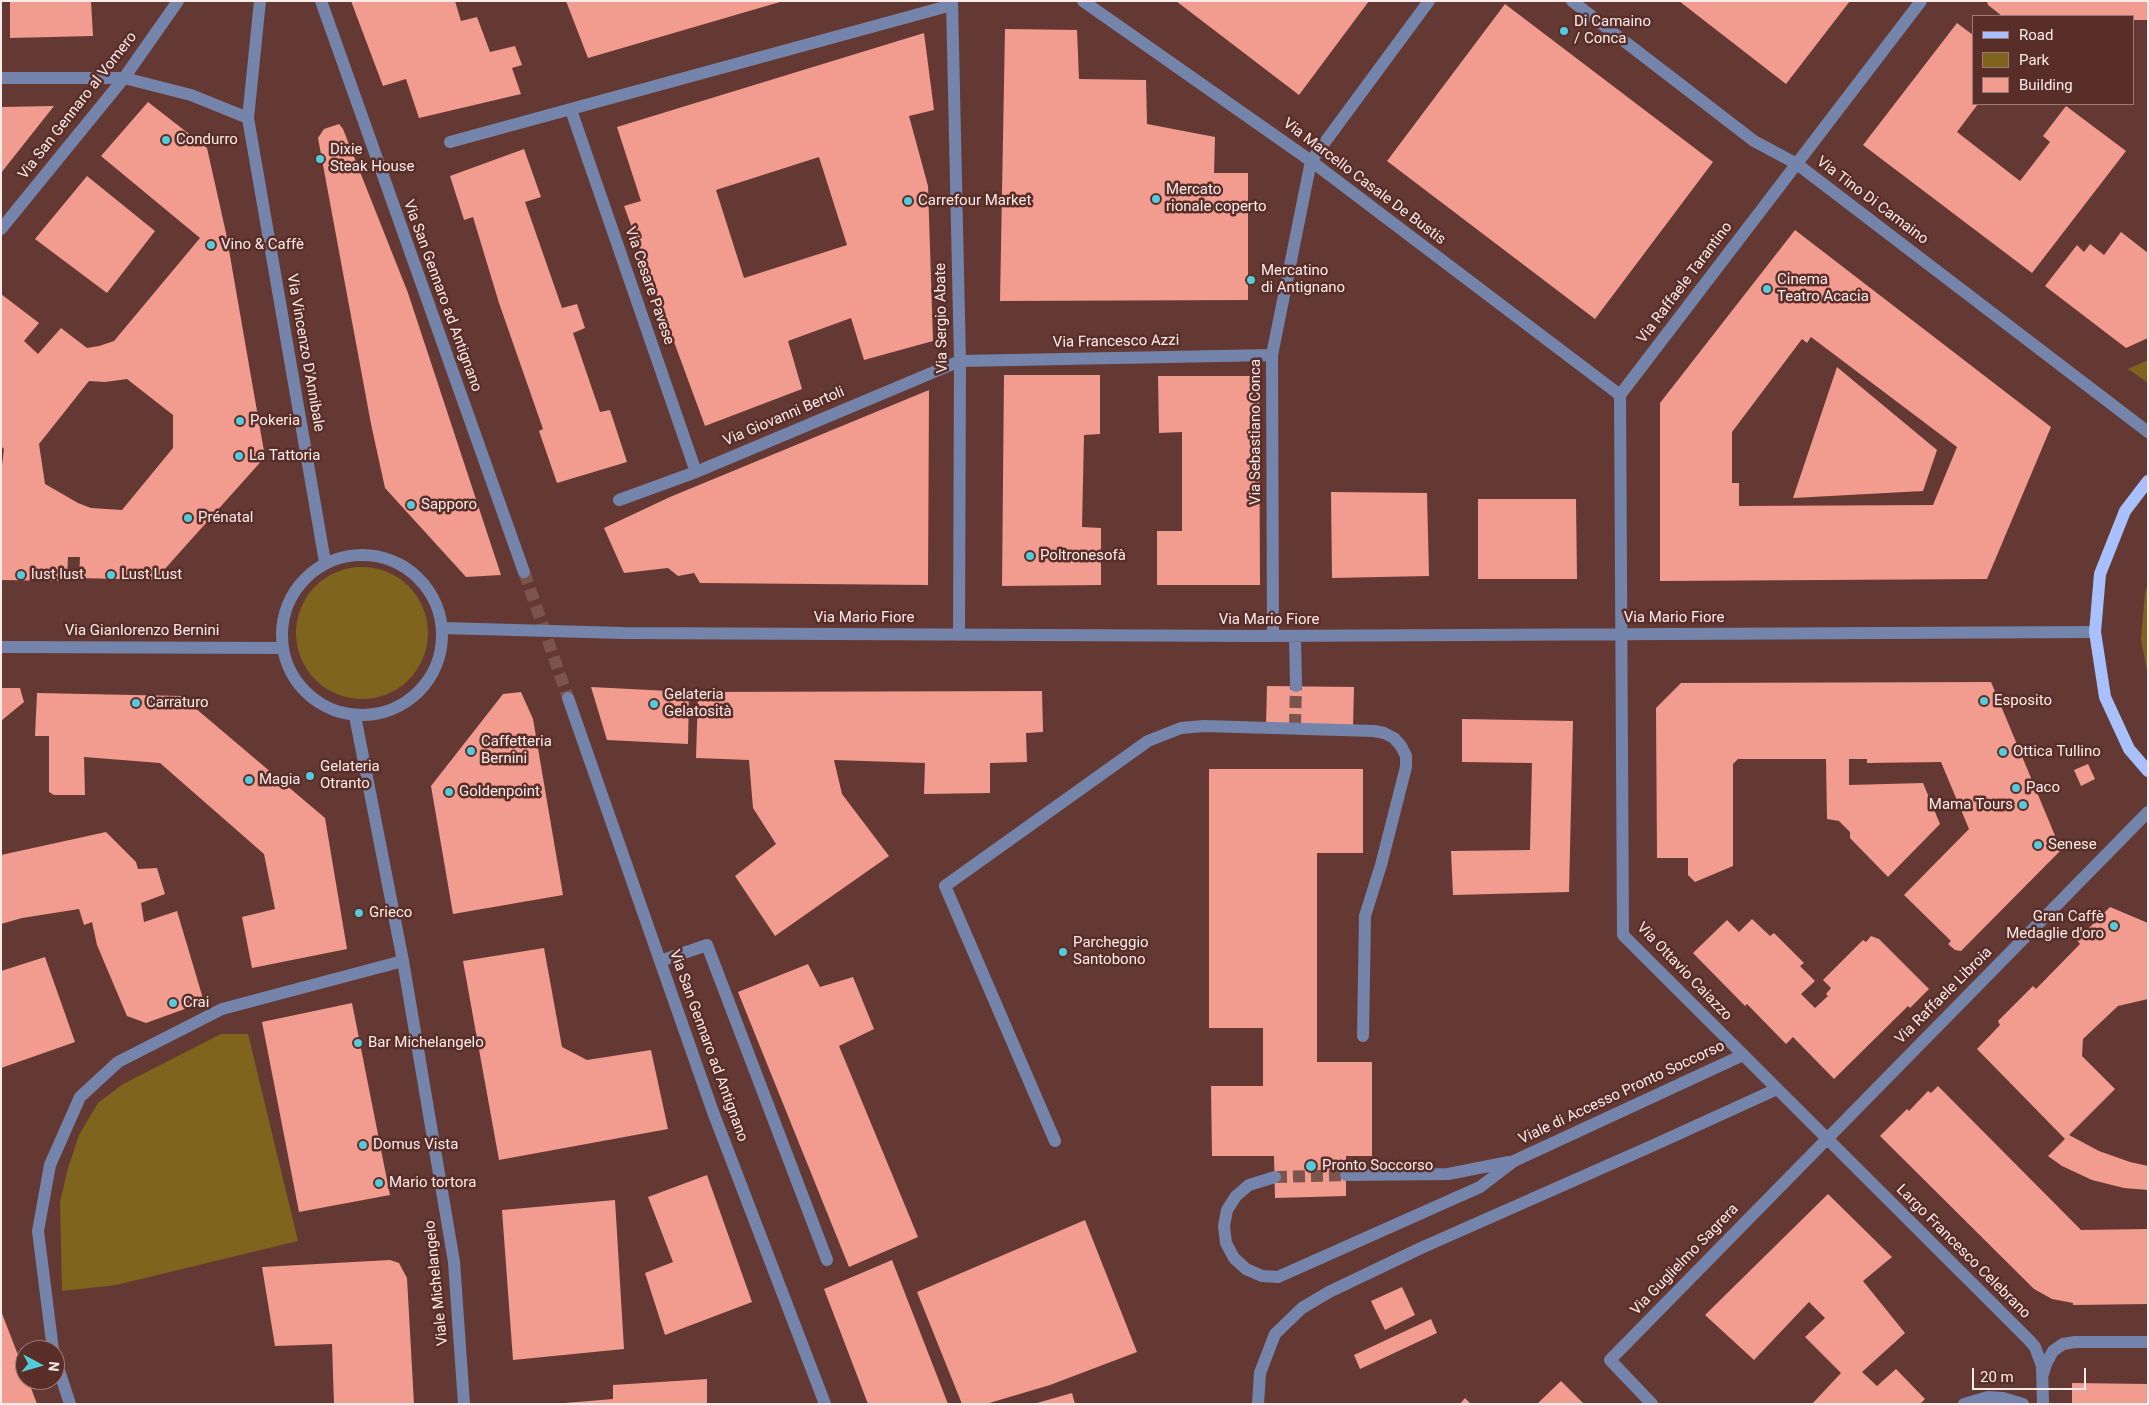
<!DOCTYPE html>
<meta charset="utf-8">
<style>
body{margin:0}
#map{position:relative;width:2149px;height:1405px;overflow:hidden;background:#653933;font-family:Roboto,sans-serif}
canvas{display:block}
.frame{position:absolute;inset:0;border:2px solid #fdebe9;pointer-events:none}
.legend{position:absolute;left:1972px;top:15px;width:162px;height:90px;box-sizing:border-box;background:#592e29;border:1px solid #9b7a76;margin:0;padding:6px 9px;list-style:none;font-size:15px;color:#fdebe9}
.legend li{display:flex;align-items:center;gap:10px;height:25px}
.legend b{width:25px;border:1px solid #9b7a76}
.north{position:absolute;left:15px;top:1340px;width:50px;height:50px;box-sizing:border-box;background:#592e29;border:1px solid #9b7a76;border-radius:50%;rotate:96deg;font-size:14px;font-weight:700;line-height:20px;text-align:center;color:#fdebe9}
.north::after{content:'';display:block;margin:auto;width:18px;height:22px;background:#53cbdb;clip-path:polygon(50% 0,100% 100%,50% 72%,0 100%)}
.scale{position:absolute;left:1972px;top:1368px;width:114px;height:22px;box-sizing:border-box;border:2px solid #fdebe9;border-top:0;padding-left:6px;font-size:15px;line-height:18px;white-space:nowrap;color:#fdebe9;-webkit-text-stroke:4px #592e29;paint-order:stroke}
</style>
<div id="map">
<canvas width="2149" height="1405"></canvas>
<div class="frame"></div>
<ul class="legend">
<li><b style="height:6px;background:#a8c0fd"></b>Road</li>
<li><b style="height:14px;background:#7e641c"></b>Park</li>
<li><b style="height:14px;background:#f29b8f"></b>Building</li>
</ul>
<div class="north">N</div>
<div class="scale">20 m</div>
</div>
<script>
const ctx = document.querySelector('canvas').getContext('2d');
ctx.lineJoin = 'round';
function fill(path, color) { ctx.fillStyle = color; ctx.fill(path, 'evenodd'); }
const poly = rows => new Path2D(rows.map(r => 'M' + r).join(''));
function stroke(path, color, width, dash) { ctx.strokeStyle = color; ctx.lineWidth = width; ctx.lineCap = dash ? 'butt' : 'round'; ctx.setLineDash(dash || []); ctx.stroke(path); }
function drawText(font, color, halo, rows, align = 'center') {
  ctx.font = font + ' Roboto,sans-serif'; ctx.lineWidth = 5; ctx.setLineDash([]); ctx.textBaseline = 'middle'; ctx.strokeStyle = halo; ctx.fillStyle = color; for (const [text, x, y, turn = 0] of rows) {
    ctx.save(); ctx.translate(x, y); ctx.rotate((+turn || 0) * Math.PI / 180); ctx.textAlign = isNaN(turn) ? turn : align; if (halo) ctx.strokeText(text, 0, 0); ctx.fillText(text, 0, 0); ctx.restore();
  }
}
fill(poly([
 [2148,360,2148,383,2128,369],
 '296 633a66 66 0 1 1 132 0a66 66 0 1 1-132 0Z',
 [2148,584,2148,677,2141,639,2145,592],
 [221,1034,248,1034,298,1241,116,1285,62,1291,60,1202,68,1168,79,1135,98,1103,123,1084]
]), '#7e641c');
fill(poly([
 [10,1,91,1,93,36,10,38],
 [351,1,455,1,461,21,477,17,490,52,515,46,522,65,512,68,521,94,419,118,406,79,383,86],
 [566,1,780,1,780,2,588,58],
 [1176,1,1369,1,1299,95],
 [1679,1,1850,1,1786,84],
 [1987,1,2148,1,2148,20,2133,20,2133,16,2002,16,1988,5],
 [1505,4,1713,162,1595,319,1387,161],
 [1957,23,1973,35,1973,104,1978,104,1957,132,2020,181,2050,142,2043,136,2066,106,2126,151,2032,273,1863,145],
 [1005,29,1077,30,1079,79,1146,80,1147,124,1215,137,1214,173,1248,173,1248,300,1000,301],
 [924,33,934,110,909,116,928,186,933,341,864,360,851,318,788,341,802,389,705,426,624,206,641,201,617,127],
 [819,157,847,245,744,278,716,190],
 [148,102,207,148,226,233,265,457,155,580,79,578,80,557,68,557,67,581,1,580,1,473,4,449,1,446,1,294,39,323,24,341,38,354,61,328,87,348,99,346,114,341,200,238,101,156],
 [127,379,173,415,173,448,122,510,91,508,78,503,45,484,39,444,89,381,105,382],
 [54,106,1,173,1,107],
 [339,124,343,129,408,293,501,575,466,577,385,488,371,424,318,138,324,129],
 [524,149,541,197,525,202,562,308,577,304,585,328,573,333,600,412,610,410,627,462,557,483,539,431,543,429,499,303,473,217,464,220,450,176],
 [87,176,155,231,107,293,35,239],
 [1795,230,2051,427,1987,579,1660,581,1660,403],
 [1811,337,1957,447,1933,505,1739,506,1739,483,1732,483,1732,432,1802,339,1807,343],
 [2121,232,2148,253,2148,338,2126,348,2045,286,2077,245,2084,252,2090,244,2104,255],
 [1837,367,1937,450,1923,491,1793,498],
 [1004,375,1100,375,1100,434,1084,435,1082,527,1101,528,1101,585,1002,586],
 [1158,376,1259,376,1260,585,1157,585,1157,531,1182,531,1182,432,1159,433],
 [929,390,928,585,700,583,694,573,678,576,668,568,624,573,604,528,670,497],
 [1331,492,1427,493,1429,576,1332,578],
 [1478,499,1576,499,1577,579,1478,579],
 [1991,682,2061,850,1961,951,1955,950,1948,944,1951,941,1904,895,1969,829,1941,762,1867,763,1867,759,1849,759,1849,785,1923,783,1940,824,1888,877,1850,838,1850,832,1839,821,1827,819,1826,759,1738,759,1733,764,1733,866,1695,882,1688,875,1688,858,1657,858,1656,708,1681,683],
 [1267,686,1354,687,1353,727,1266,725],
 [591,687,689,692,688,744,607,740],
 [1,688,20,688,24,702,1,721],
 [1042,691,1043,732,1026,733,1027,762,990,763,990,793,924,794,925,763,834,760,842,794,889,856,775,936,735,876,776,844,753,808,749,760,696,758,698,692],
 [521,692,533,719,563,895,453,914,431,786,503,694],
 [37,693,181,696,325,818,347,949,252,968,242,917,275,909,264,854,160,763,84,757,85,795,54,795,49,792,49,736,35,736],
 [1462,719,1573,721,1569,892,1453,895,1451,851,1530,850,1532,763,1462,762],
 [2088,764,2095,779,2081,786,2074,770],
 [1209,769,1363,769,1363,853,1317,853,1317,1062,1372,1062,1372,1156,1346,1156,1346,1196,1275,1198,1274,1156,1212,1156,1211,1086,1263,1086,1263,1028,1209,1028],
 [106,832,136,862,138,869,157,868,165,894,141,903,144,922,177,911,204,1002,146,1023,127,1016,97,945,92,922,84,925,79,909,22,918,1,924,1,855],
 [2110,907,2148,923,2148,999,2118,1006,2083,1039,2082,1056,2115,1089,2069,1135,2099,1151,2130,1162,2148,1166,2148,1190,2124,1188,2092,1180,2062,1166,2048,1156,2065,1139,1977,1049,2000,1025,1998,1021,2033,986,2036,989,2080,944,2077,940],
 [1752,919,1770,936,1774,933,1804,963,1800,966,1815,981,1801,994,1815,1008,1828,996,1826,994,1831,988,1823,980,1863,940,1866,942,1871,936,1879,939,1929,989,1910,1008,1908,1006,1834,1079,1793,1037,1786,1044,1747,1004,1745,1006,1693,953,1727,920,1739,932],
 [544,948,562,1047,587,1060,651,1050,668,1129,499,1160,463,961],
 [45,957,75,1042,1,1068,1,971],
 [808,964,820,987,853,977,874,1029,839,1046,918,1237,849,1267,738,992],
 [352,1003,390,1195,299,1212,262,1022],
 [1938,1086,2081,1230,2148,1229,2148,1304,2073,1305,2073,1303,2052,1299,2034,1289,1880,1136,1907,1109,1909,1111,1928,1091,1931,1093],
 [707,1175,752,1302,665,1335,645,1273,673,1262,648,1197],
 [1828,1194,1892,1257,1863,1281,1905,1333,1862,1372,1877,1386,1896,1369,1925,1399,1920,1404,1812,1404,1841,1373,1805,1337,1825,1318,1809,1302,1754,1360,1705,1315],
 [615,1200,624,1349,513,1360,502,1210],
 [1085,1220,1137,1352,1050,1385,986,1404,962,1404,917,1292],
 [390,1260,399,1263,407,1278,414,1404,334,1404,332,1344,275,1346,262,1267],
 [892,1260,948,1404,868,1404,824,1289],
 [1402,1287,1415,1315,1385,1330,1371,1301],
 [1,1311,25,1373,25,1380,28,1380,37,1404,1,1404],
 [1431,1319,1437,1333,1360,1369,1354,1355],
 [707,1379,707,1404,553,1404,613,1399,613,1385],
 [1561,1381,1584,1404,1537,1404],
 [2072,1383,2148,1384,2148,1404,2072,1404],
 [1072,1393,1075,1404,1037,1404,1037,1403],
 [1465,1398,1471,1404,1460,1404]
]), '#f29b8f');
stroke(poly([
 [524,572,568,698],
 [1295,726,1296,686],
 [1275,1177,1346,1175]
]), '#7c544e', 12, [12, 6]);
stroke(poly([
 [260,1,248,118,325,562],
 [321,1,524,572],
 [952,1,960,361,959,635],
 [1083,1,1311,161,1620,395],
 [1572,1,1754,141,1797,164,2148,432],
 [1921,1,1620,395,1623,935,2029,1340,2035,1347,2042,1366,2043,1404],
 [1,78,124,78,191,95,248,118],
 [571,110,696,472],
 [450,142,952,5],
 [1,229,124,78,178,1],
 [619,500,696,472,960,361,1272,355],
 '282 635a80 80 0 1 1 160 0a80 80 0 1 1-160 0Z',
 [442,628,623,633,1255,636,2095,632],
 [1273,636,1272,355,1311,161,1429,1],
 [1295,636,1296,686],
 [1,647,282,648],
 [568,698,713,1112,825,1404],
 [355,716,403,961,454,1262,464,1404],
 [660,961,707,945,827,1260],
 [1055,1141,945,886,1148,741,1181,728,1204,726,1374,731,1384,733,1394,738,1401,746,1406,756,1406,767,1381,865,1365,916,1363,1036],
 [1346,1175,1448,1174,1509,1162],
 [1275,1177,1249,1185,1236,1196,1227,1210,1224,1226,1226,1243,1234,1258,1246,1269,1262,1276,1278,1277,1480,1187,1514,1161,1743,1055],
 [53,1350,38,1231,50,1165,80,1097,118,1062,222,1009,403,961],
 [55,1358,70,1404],
 [2043,1374,2046,1364,2053,1351,2063,1344,2075,1342,2148,1342],
 [1258,1404,1260,1373,1275,1334,1302,1308,1329,1292,1421,1248,1654,1145,1777,1089],
 [1652,1404,1610,1360,2148,812],
 [1964,1404,1988,1397,2003,1398,2023,1404]
]), '#7584aa', 12);
stroke(poly([
 [2148,481,2125,511,2100,574,2095,632,2105,697,2129,749,2148,771]
]), '#a8c0fd', 12);
for (const [x, y, r, color] of [
 [1564,31,5,"#53cbdb"],
 [166,140,5,"#53cbdb"],
 [320,159,5,"#53cbdb"],
 [1156,199,5,"#53cbdb"],
 [908,201,5,"#53cbdb"],
 [211,245,5,"#53cbdb"],
 [1251,280,5,"#53cbdb"],
 [1767,289,5,"#53cbdb"],
 [240,421,5,"#53cbdb"],
 [239,456,5,"#53cbdb"],
 [411,505,5,"#53cbdb"],
 [188,518,5,"#53cbdb"],
 [1030,556,5,"#53cbdb"],
 [21,575,5,"#53cbdb"],
 [111,575,5,"#53cbdb"],
 [1984,701,5,"#53cbdb"],
 [136,703,5,"#53cbdb"],
 [654,704,5,"#53cbdb"],
 [471,751,5,"#53cbdb"],
 [2003,752,5,"#53cbdb"],
 [310,776,5,"#53cbdb"],
 [249,780,5,"#53cbdb"],
 [2016,788,5,"#53cbdb"],
 [449,792,5,"#53cbdb"],
 [2023,805,5,"#53cbdb"],
 [2038,845,5,"#53cbdb"],
 [359,913,5,"#53cbdb"],
 [2114,926,5,"#53cbdb"],
 [1063,952,5,"#53cbdb"],
 [173,1003,5,"#53cbdb"],
 [358,1043,5,"#53cbdb"],
 [363,1145,5,"#53cbdb"],
 [1311,1166,6,"#53cbdb"],
 [379,1183,5,"#53cbdb"]
]) { const dot = new Path2D(); dot.arc(x, y, r, 0, 2 * Math.PI); ctx.fillStyle = color; ctx.fill(dot); stroke(dot, '#592e29', 2); }
drawText('15px', '#fdebe9', '#592e29', [
 ["Di Camaino",1574,22],
 ["/ Conca",1574,39],
 ["Condurro",176,140],
 ["Dixie",330,150],
 ["Steak House",330,167],
 ["Mercato",1166,190],
 ["rionale coperto",1166,207],
 ["Carrefour Market",918,201],
 ["Vino & Caffè",221,245],
 ["Mercatino",1261,271],
 ["di Antignano",1261,288],
 ["Cinema",1777,280],
 ["Teatro Acacia",1777,297],
 ["Pokeria",250,421],
 ["La Tattoria",249,456],
 ["Sapporo",421,505],
 ["Prénatal",198,518],
 ["Poltronesofà",1040,556],
 ["lust lust",31,575],
 ["Lust Lust",121,575],
 ["Gelateria",664,695],
 ["Gelatosità",664,712],
 ["Esposito",1994,701],
 ["Carraturo",146,703],
 ["Caffetteria",481,742],
 ["Bernini",481,759],
 ["Ottica Tullino",2013,752],
 ["Gelateria",320,767],
 ["Otranto",320,784],
 ["Magia",259,780],
 ["Paco",2026,788],
 ["Goldenpoint",459,792],
 ["Mama Tours",2013,805,"right"],
 ["Senese",2048,845],
 ["Grieco",369,913],
 ["Gran Caffè",2104,917,"right"],
 ["Medaglie d'oro",2104,934,"right"],
 ["Parcheggio",1073,943],
 ["Santobono",1073,960],
 ["Crai",183,1003],
 ["Bar Michelangelo",368,1043],
 ["Domus Vista",373,1145],
 ["Pronto Soccorso",1322,1166],
 ["Mario tortora",389,1183]
], 'left');
drawText('15px', '#fdebe9', '#592e29', [
 ["Via San Gennaro al Vomero",78,106,-52],
 ["Via Marcello Casale De Bustis",1364,182,37],
 ["Via Tino Di Camaino",1872,201,37],
 ["Via Raffaele Tarantino",1685,283,-53],
 ["Via Cesare Pavese",649,286,71],
 ["Via San Gennaro ad Antignano",442,296,70],
 ["Via Sergio Abate",942,318,-91],
 ["Via Francesco Azzi",1116,342,-1],
 ["Via Vincenzo D'Annibale",305,353,80],
 ["Via Giovanni Bertoli",784,417,-23],
 ["Via Sebastiano Conca",1256,432,-90],
 ["Via Mario Fiore",864,618],
 ["Via Mario Fiore",1674,618],
 ["Via Mario Fiore",1269,620],
 ["Via Gianlorenzo Bernini",142,631],
 ["Via Ottavio Caiazzo",1684,972,46],
 ["Via Raffaele Libroia",1944,996,-45],
 ["Via San Gennaro ad Antignano",708,1046,70],
 ["Viale di Accesso Pronto Soccorso",1622,1093,-25],
 ["Largo Francesco Celebrano",1963,1252,45],
 ["Via Guglielmo Sagrera",1685,1260,-46],
 ["Viale Michelangelo",437,1283,-96]
]);
</script>
